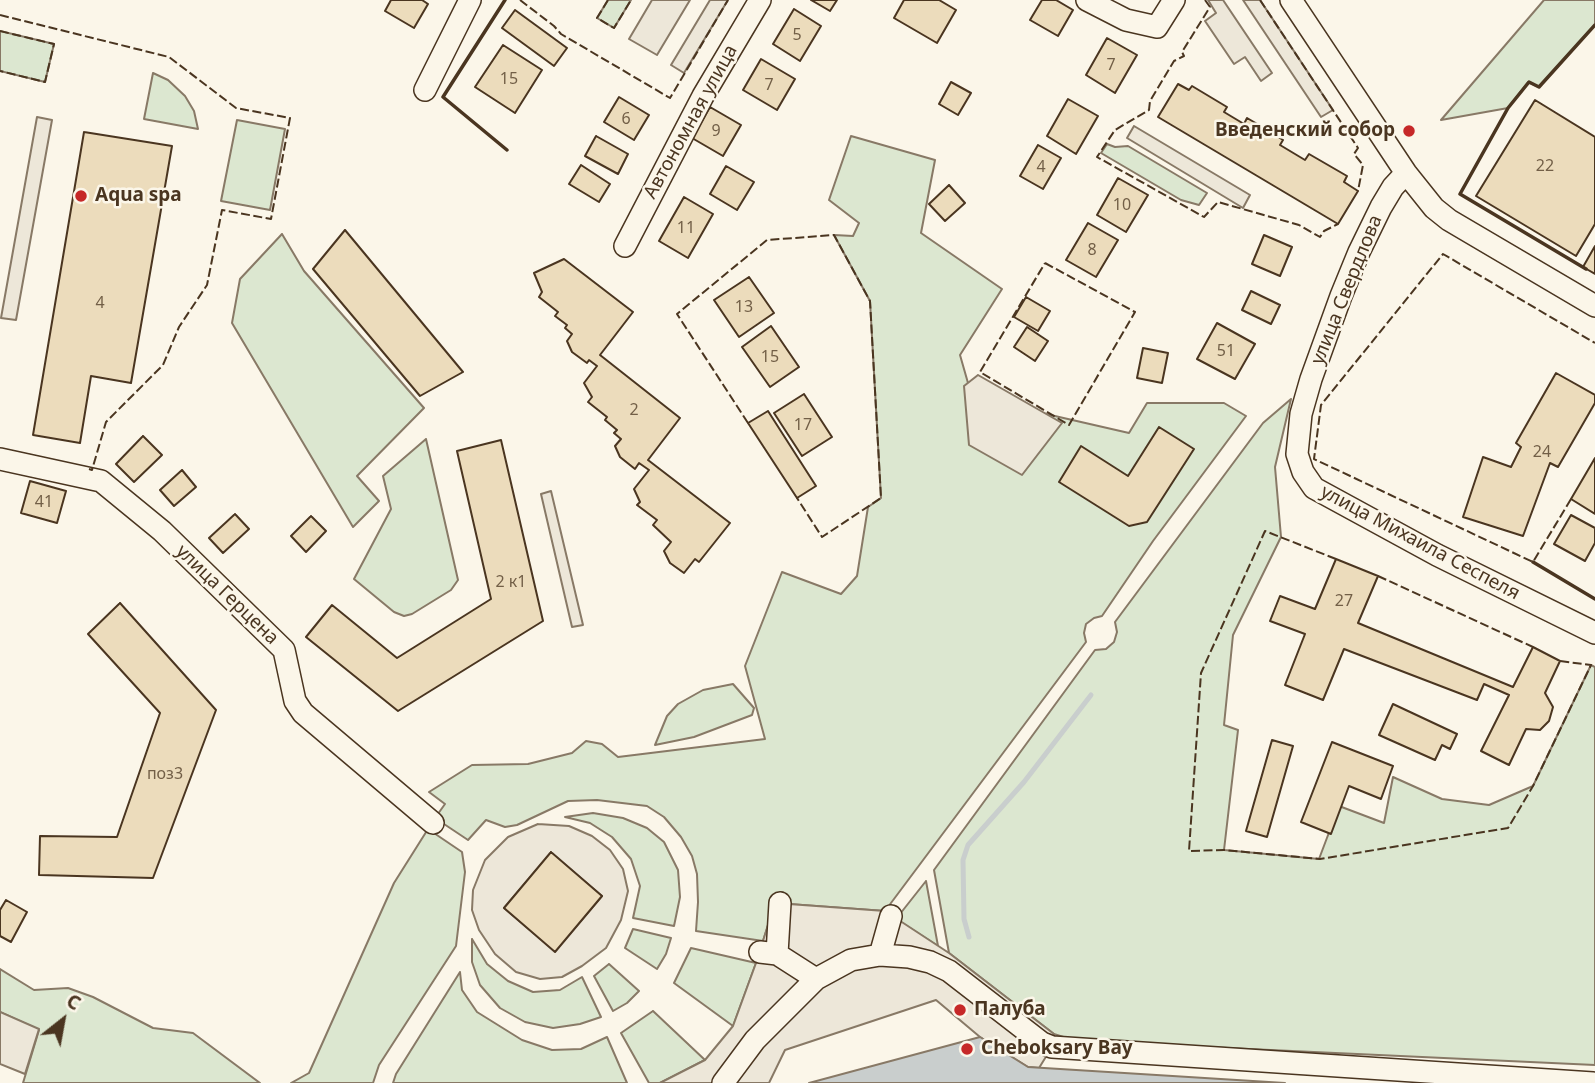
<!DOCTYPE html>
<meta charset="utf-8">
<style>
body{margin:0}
#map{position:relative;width:1595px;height:1083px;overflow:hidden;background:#fbf6e9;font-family:"Noto Sans",sans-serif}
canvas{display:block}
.north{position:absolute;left:28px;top:985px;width:70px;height:70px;-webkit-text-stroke:5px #fbf6e9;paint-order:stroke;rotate:31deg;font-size:19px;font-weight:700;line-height:28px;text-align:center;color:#4a3520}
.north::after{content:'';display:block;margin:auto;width:24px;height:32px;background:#4a3520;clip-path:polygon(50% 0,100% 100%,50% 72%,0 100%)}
</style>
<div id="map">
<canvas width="1595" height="1083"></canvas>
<div class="north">С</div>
</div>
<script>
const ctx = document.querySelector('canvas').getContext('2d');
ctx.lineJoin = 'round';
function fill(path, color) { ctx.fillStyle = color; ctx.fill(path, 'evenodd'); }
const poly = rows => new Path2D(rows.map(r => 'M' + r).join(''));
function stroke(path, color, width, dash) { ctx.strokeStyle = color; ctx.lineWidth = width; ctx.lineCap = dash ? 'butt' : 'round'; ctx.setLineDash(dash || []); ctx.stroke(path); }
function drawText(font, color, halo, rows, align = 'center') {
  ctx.font = font + ' "Noto Sans",sans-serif'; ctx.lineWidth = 5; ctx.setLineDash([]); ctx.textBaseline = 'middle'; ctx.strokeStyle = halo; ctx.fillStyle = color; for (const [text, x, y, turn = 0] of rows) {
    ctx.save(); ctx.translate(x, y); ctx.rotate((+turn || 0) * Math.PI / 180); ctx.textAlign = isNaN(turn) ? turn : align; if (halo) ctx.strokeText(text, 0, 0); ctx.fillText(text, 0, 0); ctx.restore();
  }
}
const green = poly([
 [608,0,631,0,614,28,597,18,608,0],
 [1544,0,1595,0,1595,25,1539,87,1528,82,1508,108,1441,120,1544,0],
 [0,31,54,44,45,82,0,71,0,31],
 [153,73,168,80,185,96,194,111,198,129,144,119,153,73],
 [237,120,285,129,270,210,221,201,237,120],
 [851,136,935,160,921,233,1002,289,960,355,972,397,1129,433,1147,403,1224,403,1246,416,1153,541,1102,616,1094,618,1086,624,1084,633,1086,642,885,911,775,903,763,941,696,931,698,902,697,874,692,856,681,837,664,817,647,806,597,800,568,801,517,825,505,827,486,820,468,840,435,818,445,804,429,792,472,765,528,764,572,753,586,741,602,744,618,757,765,739,745,666,782,572,841,594,857,576,868,507,881,498,870,301,834,235,853,236,859,223,829,200,851,136],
 [1107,144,1115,147,1128,146,1207,193,1199,205,1181,200,1101,153,1107,144],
 [282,234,304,271,424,408,357,476,379,501,353,527,232,323,240,279,282,234],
 [1291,399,1275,467,1281,537,1233,635,1224,725,1238,730,1224,850,1319,859,1339,806,1384,823,1393,777,1442,799,1489,805,1533,786,1591,665,1595,667,1595,1065,1076,1041,1054,1034,949,953,934,870,1095,650,1106,649,1114,642,1117,632,1115,622,1263,423,1291,399],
 [426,439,458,580,451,590,412,614,404,616,394,612,354,579,391,509,383,476,426,439],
 [733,684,754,708,752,715,694,737,655,745,667,716,678,704,703,690,733,684],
 [593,813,623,818,647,828,664,842,678,870,680,897,674,926,633,918,640,886,631,859,612,837,590,823,565,817,593,813],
 [428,829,462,852,465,872,456,946,379,1065,373,1083,291,1083,309,1073,394,883,428,829],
 [926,881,938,946,896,919,926,881],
 [633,929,671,938,666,954,657,969,625,948,633,929],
 [472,939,487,964,508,981,533,992,560,990,582,977,601,1017,580,1024,553,1028,525,1022,500,1008,480,985,472,962,472,939],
 [691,948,756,963,733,1026,674,983,691,948],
 [609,964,639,991,627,1003,613,1011,594,976,609,964],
 [0,969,34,990,68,988,93,997,153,1028,193,1033,260,1083,23,1083,39,1030,0,1012,0,969],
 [460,972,462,990,477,1012,522,1040,552,1050,581,1049,607,1037,627,1083,393,1083,396,1074,460,972],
 [653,1011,705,1060,660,1083,649,1083,621,1033,653,1011]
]);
fill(green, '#dce7d0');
stroke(green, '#887966', 2);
const parking = poly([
 [652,0,690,0,657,55,629,39,652,0],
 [710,0,728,0,684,73,671,65,710,0],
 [1208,0,1223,0,1272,73,1261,81,1245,57,1234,64,1205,21,1216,13,1208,0],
 [1243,0,1260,0,1333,110,1321,117,1243,0],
 [37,117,52,120,16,320,1,318,37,117],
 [1134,126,1250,195,1243,208,1127,138,1134,126],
 [978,375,1062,423,1022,475,969,445,964,386,978,375],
 [551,491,583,625,572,627,541,494,551,491],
 [538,824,569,826,592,836,610,850,623,869,628,891,621,920,606,948,582,966,562,977,540,979,516,972,495,954,479,930,472,910,473,890,485,860,508,837,538,824],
 [551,853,602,896,555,951,504,908,551,853],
 [775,903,885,911,949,953,1054,1034,1052,1047,1039,1068,1028,1067,980,1037,936,1000,785,1050,769,1083,660,1083,705,1060,733,1026,756,963,775,903],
 [0,1012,39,1029,25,1074,0,1064,0,1012]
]);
fill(parking, '#ede7d9');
stroke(parking, '#887966', 2);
const water = poly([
 [980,1037,1028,1067,1285,1083,809,1083,980,1037]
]);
fill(water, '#c9cecd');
stroke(water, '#887966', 2);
stroke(poly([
 [969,937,964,919,963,860,968,845,1024,782,1091,695]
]), '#c9cecd', 5);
const building = poly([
 [391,0,422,0,428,4,414,28,385,11,391,0],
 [811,0,837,0,830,11,811,0],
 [904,0,939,0,956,10,937,43,894,18,904,0],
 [1042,0,1056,0,1073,10,1058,36,1030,20,1042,0],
 [794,9,821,26,800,61,773,44,794,9],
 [515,10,567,48,554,66,502,28,515,10],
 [1107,38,1137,55,1115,93,1086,75,1107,38],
 [503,45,542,70,515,113,475,87,503,45],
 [761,59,795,79,777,110,743,90,761,59],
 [951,82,971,93,958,115,939,104,951,82],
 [1178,84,1189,90,1192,86,1227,107,1224,112,1244,124,1247,118,1266,129,1283,140,1280,145,1305,160,1309,154,1347,176,1344,182,1358,191,1338,224,1158,117,1178,84],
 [619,97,649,115,634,140,604,122,619,97],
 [1068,99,1098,116,1076,154,1047,136,1068,99],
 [1535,100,1595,137,1595,224,1576,256,1476,196,1535,100],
 [710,107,741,125,723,156,692,138,710,107],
 [84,132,172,146,131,383,91,376,80,443,33,435,84,132],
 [596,136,628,154,618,174,585,156,596,136],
 [1038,145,1061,158,1043,189,1020,176,1038,145],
 [581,165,610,184,599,202,569,184,581,165],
 [726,166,754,182,737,210,710,194,726,166],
 [1118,178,1148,195,1126,232,1097,215,1118,178],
 [949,185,965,203,945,221,929,204,949,185],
 [684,197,713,214,688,258,659,241,684,197],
 [1088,223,1118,240,1096,277,1066,260,1088,223],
 [345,230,463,372,420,396,313,269,345,230],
 [1264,235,1292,247,1280,276,1252,264,1264,235],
 [1595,246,1595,274,1583,267,1595,246],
 [564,259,633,312,600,355,680,418,648,460,730,523,699,562,695,559,684,573,670,563,664,551,671,542,653,525,657,520,637,505,640,502,634,489,649,470,639,463,635,469,620,457,615,446,621,439,614,433,617,430,605,420,607,417,588,402,592,397,584,383,597,366,589,360,587,363,572,352,567,341,572,334,565,328,567,325,555,316,558,312,539,297,542,292,534,273,564,259],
 [749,277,774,313,739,337,714,300,749,277],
 [1251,291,1280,305,1271,324,1242,310,1251,291],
 [1026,297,1050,311,1038,331,1014,317,1026,297],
 [1217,323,1255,344,1235,379,1197,359,1217,323],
 [771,326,799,367,770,387,742,347,771,326],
 [1027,327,1048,341,1035,361,1014,347,1027,327],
 [1143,348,1168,353,1162,383,1137,378,1143,348],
 [1556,373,1595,395,1595,403,1558,467,1550,463,1523,536,1463,517,1483,457,1511,467,1521,447,1516,443,1556,373],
 [804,394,832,437,802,456,774,413,804,394],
 [768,411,816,486,797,498,748,423,768,411],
 [1159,427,1194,449,1147,522,1129,526,1059,482,1081,446,1128,476,1159,427],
 [143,436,162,455,134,482,116,464,143,436],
 [501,440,543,621,398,711,306,637,332,605,397,658,491,599,457,451,501,440],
 [1595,458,1595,514,1571,499,1595,458],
 [182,470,196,487,174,506,160,490,182,470],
 [30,481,66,491,57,523,21,513,30,481],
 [235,514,249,529,223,553,209,538,235,514],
 [1571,515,1595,528,1595,543,1585,561,1554,544,1571,515],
 [311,516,326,531,306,552,291,536,311,516],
 [1336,559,1378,576,1358,623,1513,687,1533,647,1560,661,1545,693,1553,707,1549,721,1540,730,1526,729,1509,765,1481,751,1509,695,1484,684,1477,700,1344,649,1323,700,1285,685,1305,634,1270,621,1280,596,1315,609,1336,559],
 [120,603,216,710,153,878,39,875,40,836,117,837,160,713,88,634,120,603],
 [1393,704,1457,734,1450,749,1442,745,1435,760,1379,735,1393,704],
 [1272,740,1293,746,1267,837,1246,831,1272,740],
 [1332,742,1393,766,1381,799,1349,786,1331,834,1301,822,1332,742],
 [551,852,602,896,555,952,504,908,551,852],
 [6,900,27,912,11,942,0,936,0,910,6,900]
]);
fill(building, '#ecdcbc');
stroke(building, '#4a3520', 2);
const minor = poly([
 [1087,0,1126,20,1157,27,1174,0],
 [1291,0,1406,173,1434,208,1449,220,1595,306],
 [425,90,470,0],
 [1406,173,1393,187,1381,207,1359,252,1341,296,1311,379,1301,414,1297,454,1303,472,1314,488,1437,555,1595,633],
 [625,246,703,96,760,0],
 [0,459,101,481,162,531,284,650,295,701,303,713,433,823],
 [760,952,777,954,816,979],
 [777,954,780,903],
 [880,955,891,916],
 [723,1083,755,1040,816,979,851,960,880,955,909,957,930,962,949,971,1042,1043,1052,1047,1593,1083]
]);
stroke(minor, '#4a3520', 24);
stroke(minor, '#fbf6e9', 21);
stroke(poly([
 [520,0,554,26,561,34,670,98,728,0],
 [608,0,597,18,614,28,631,0],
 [1205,0,1210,7,1182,52,1184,56,1174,61,1150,101,1149,110,1115,130,1097,157,1204,217,1218,202,1299,225,1320,237,1324,231,1338,224],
 [1260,0,1358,148,1354,154,1363,165,1358,191],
 [0,15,169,57,236,108,290,118,271,219,222,210,207,285,179,327,163,365,106,422,92,470,89,469],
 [0,31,54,44,45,82,0,71],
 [1045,263,1135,312,1069,425,980,372,1045,263],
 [748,423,677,314,767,240,834,235,870,301,881,498,822,537,797,498],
 [1571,499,1533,562,1314,459,1321,405,1443,254,1595,343],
 [1336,559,1265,531,1201,673,1189,851,1224,850,1320,859,1508,828,1533,786,1591,665,1560,661],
 [1378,576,1533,647]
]), '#4a3520', 2, [9, 3.5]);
stroke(poly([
 [505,0,443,97,507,150],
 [1586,269,1460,194,1508,108,1529,82,1539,87,1595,25],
 [1533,562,1595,599]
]), '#4a3520', 3.5);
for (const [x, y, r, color] of [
 [1409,131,7,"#c62828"],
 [81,196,7,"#c62828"],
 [960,1010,7,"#c62828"],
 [967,1049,7,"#c62828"]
]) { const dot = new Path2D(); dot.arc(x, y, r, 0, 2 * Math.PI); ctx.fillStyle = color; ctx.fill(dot); stroke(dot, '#fbf6e9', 2.5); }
drawText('16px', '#725f47', null, [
 ["5",797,35],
 ["7",1111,65],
 ["15",509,79],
 ["7",769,85],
 ["6",626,119],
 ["9",716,131],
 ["22",1545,166],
 ["4",1041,167],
 ["10",1122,205],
 ["11",686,228],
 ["8",1092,250],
 ["4",100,303],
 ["13",744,307],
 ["51",1226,351],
 ["15",770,357],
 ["2",634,410],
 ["17",803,425],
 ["24",1542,452],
 ["41",44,502],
 ["2 к1",511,582],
 ["27",1344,601],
 ["поз3",165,774]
]);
drawText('19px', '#4a3520', '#fbf6e9', [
 ["Автономная улица",691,122,-61],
 ["улица Свердлова",1347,290,-68],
 ["улица Михаила Сеспеля",1420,543,28],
 ["улица Герцена",227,595,44]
]);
drawText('bold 19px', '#4a3520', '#fbf6e9', [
 ["Введенский собор",1395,131,"right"],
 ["Aqua spa",95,196],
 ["Палуба",974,1010],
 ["Cheboksary Bay",981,1049]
], 'left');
</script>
